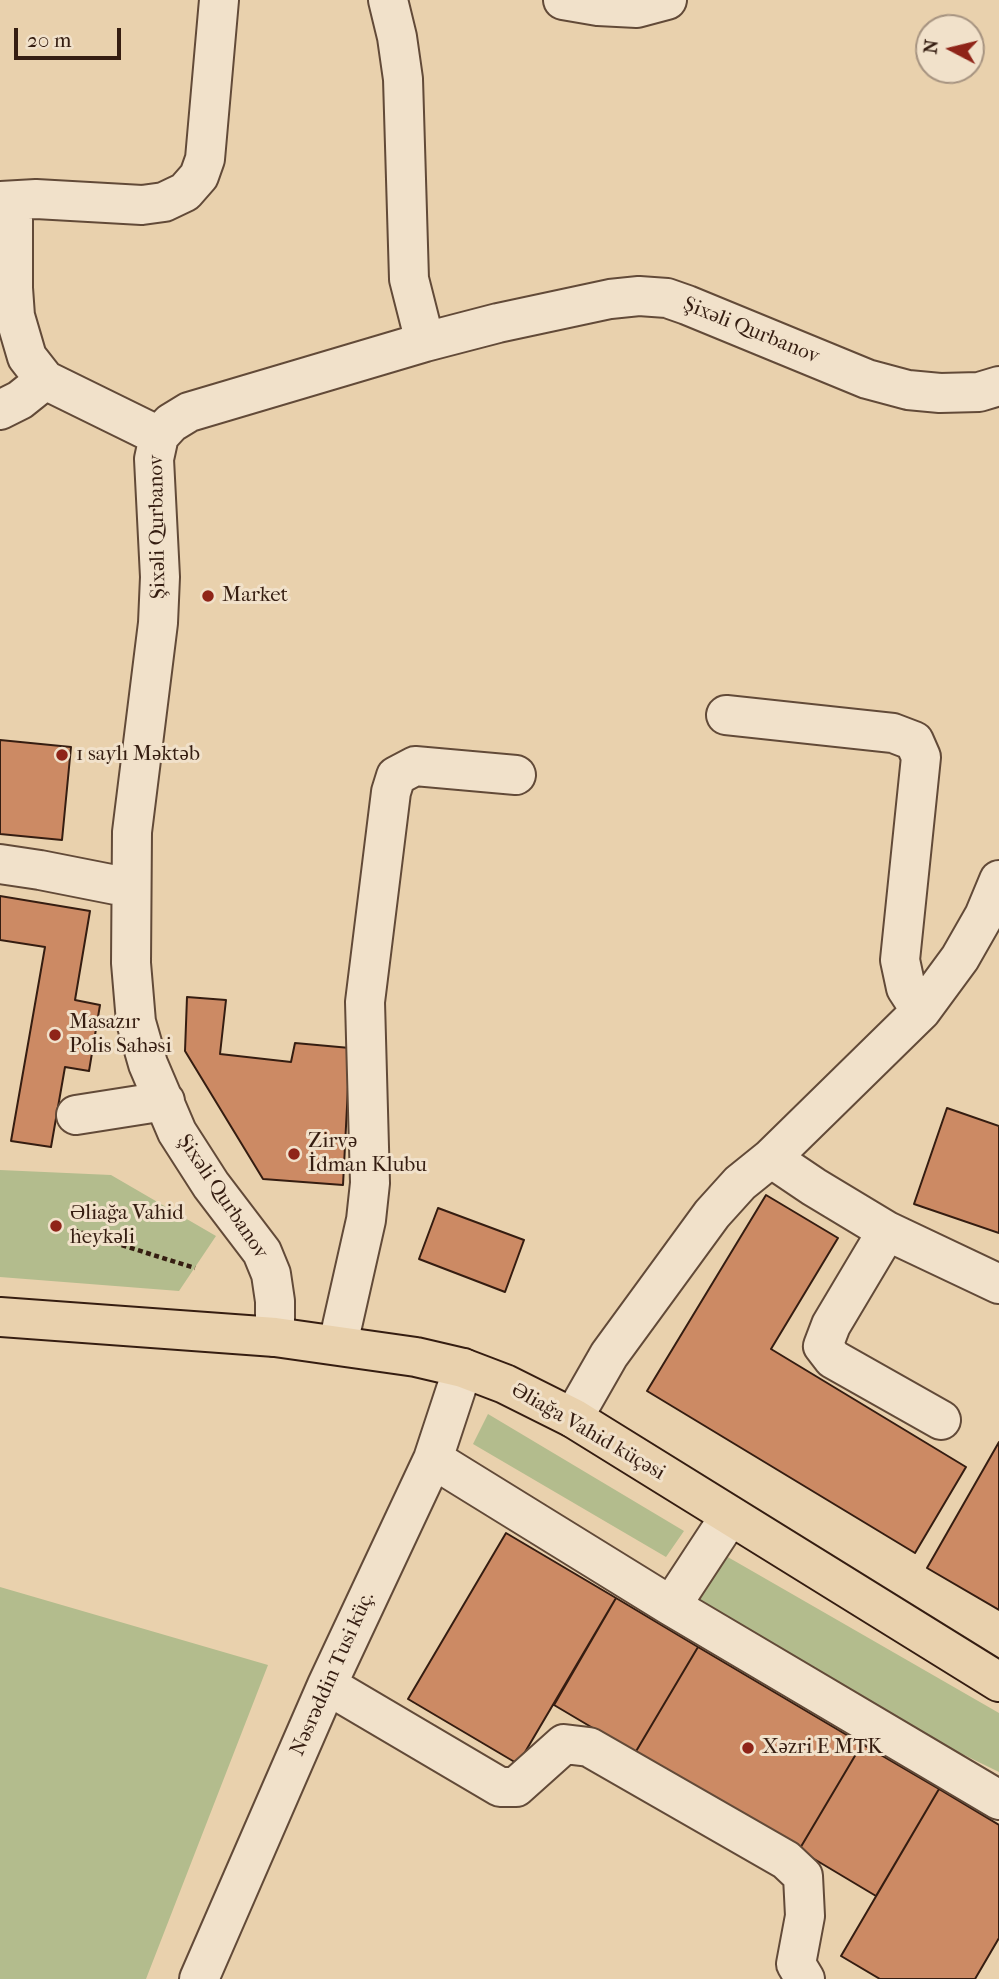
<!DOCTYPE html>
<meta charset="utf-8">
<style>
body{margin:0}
#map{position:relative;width:999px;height:1979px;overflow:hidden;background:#e9d1ad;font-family:"IM FELL French Canon",serif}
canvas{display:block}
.north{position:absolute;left:915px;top:14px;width:70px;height:70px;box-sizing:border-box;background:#f1e1ca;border:2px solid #a69380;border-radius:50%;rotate:277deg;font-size:19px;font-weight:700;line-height:28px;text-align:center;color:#351d11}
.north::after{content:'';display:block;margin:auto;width:24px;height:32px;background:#8f2418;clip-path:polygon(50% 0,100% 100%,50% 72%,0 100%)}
.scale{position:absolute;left:14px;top:28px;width:107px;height:32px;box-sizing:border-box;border:4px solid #351d11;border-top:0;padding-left:9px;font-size:21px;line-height:24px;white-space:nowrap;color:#351d11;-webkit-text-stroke:5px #f1e1ca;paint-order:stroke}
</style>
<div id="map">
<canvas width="999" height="1979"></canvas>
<div class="north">N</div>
<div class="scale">20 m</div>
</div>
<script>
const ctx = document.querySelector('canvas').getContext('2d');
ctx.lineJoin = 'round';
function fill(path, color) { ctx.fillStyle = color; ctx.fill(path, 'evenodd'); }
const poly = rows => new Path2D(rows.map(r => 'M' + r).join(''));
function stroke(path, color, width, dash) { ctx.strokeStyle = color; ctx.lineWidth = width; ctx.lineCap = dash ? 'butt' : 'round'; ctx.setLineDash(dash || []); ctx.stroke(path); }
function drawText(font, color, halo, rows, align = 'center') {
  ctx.font = font + ' "IM FELL French Canon",serif'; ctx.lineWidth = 6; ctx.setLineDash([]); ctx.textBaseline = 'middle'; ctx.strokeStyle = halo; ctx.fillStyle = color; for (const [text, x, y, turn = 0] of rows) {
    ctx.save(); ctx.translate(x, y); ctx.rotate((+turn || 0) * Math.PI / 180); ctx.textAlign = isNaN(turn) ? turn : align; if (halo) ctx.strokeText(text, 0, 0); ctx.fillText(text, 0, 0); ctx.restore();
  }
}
fill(poly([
 [0,1170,111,1175,216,1236,179,1291,0,1277],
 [488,1414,684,1531,666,1557,473,1444],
 [726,1556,999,1713,999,1772,862,1705,698,1603],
 [0,1587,268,1665,146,1979,0,1979]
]), '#b3bc8d');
const building = poly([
 [0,740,71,747,62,840,0,834,0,740],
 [0,896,90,911,75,1000,100,1005,89,1071,65,1067,51,1147,11,1141,45,947,0,940,0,896],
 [187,997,226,1000,220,1054,291,1062,295,1043,350,1048,343,1185,263,1179,185,1051,187,997],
 [947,1108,999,1126,999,1233,914,1204,947,1108],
 [766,1195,838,1238,771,1349,966,1467,915,1553,647,1391,766,1195],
 [438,1208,524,1240,505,1292,419,1259,438,1208],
 [999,1442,999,1610,927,1568,999,1442],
 [506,1533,616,1598,518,1764,408,1699,506,1533],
 [616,1598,698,1647,635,1753,554,1705,616,1598],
 [698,1647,862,1744,799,1850,635,1753,698,1647],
 [862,1744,939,1789,876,1896,799,1850,862,1744],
 [939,1789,999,1825,999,1938,975,1979,880,1979,841,1956,939,1789]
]);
fill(building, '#cc8a64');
stroke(building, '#351d11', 2);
const minor = poly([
 [388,0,397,37,403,79,409,279,425,342],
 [563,0,598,6,637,8,667,0],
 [0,201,36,199,142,205,164,202,185,192,199,176,205,159,219,0],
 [13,202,13,288,15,316,27,357,45,380,159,436],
 [0,410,20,400,45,380],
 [726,715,893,733,914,741,921,757,900,960,906,988,921,1011],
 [0,864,40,870,131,888],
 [76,1115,165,1101],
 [771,1158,814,1187,887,1231,999,1284],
 [887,1231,831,1325,823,1346,833,1359,941,1420],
 [275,1337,275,1301,271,1274,262,1252,211,1185,177,1132,148,1064,136,1022,131,963,132,832,158,623,160,577,154,459,159,436,171,423,189,412,425,342,498,323,610,299,639,296,667,298,687,305,867,379,908,390,940,393,979,392,999,386],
 [338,1344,366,1220,370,1183,365,1002,391,792,396,776,415,766,516,775],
 [573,1418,609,1355,712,1214,740,1183,771,1158,921,1011,960,958,984,916,999,880],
 [433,1459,671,1606,999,1800],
 [671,1606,730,1516],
 [327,1685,500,1787,516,1787,564,1744,589,1747,786,1860,803,1876,805,1916,796,1964,805,1979],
 [199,1979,327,1685,433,1459,463,1368]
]);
const major = poly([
 [0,1317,275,1337,416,1357,463,1368,505,1384,573,1418,999,1682]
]);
stroke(minor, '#624a38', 42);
stroke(major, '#351d11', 42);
stroke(poly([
 [73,1230,195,1268]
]), '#351d11', 4.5, [5, 3.5]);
stroke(minor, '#f1e1ca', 38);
stroke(major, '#e9d1ad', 38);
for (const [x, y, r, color] of [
 [208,596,7,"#8f2418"],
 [62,755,7,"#8f2418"],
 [55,1035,7,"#8f2418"],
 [294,1154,7,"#8f2418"],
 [56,1226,7,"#8f2418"],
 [748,1748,7,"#8f2418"]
]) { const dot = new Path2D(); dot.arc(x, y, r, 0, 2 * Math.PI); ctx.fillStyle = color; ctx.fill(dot); stroke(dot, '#f1e1ca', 2.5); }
drawText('21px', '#351d11', '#f1e1ca', [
 ["Şixəli Qurbanov",751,331,22],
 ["Şixəli Qurbanov",158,527,-91],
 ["Şixəli Qurbanov",222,1197,56],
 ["Əliağa Vahid küçəsi",588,1432,30],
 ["Nəsrəddin Tusi küç.",333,1674,-66]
]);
drawText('21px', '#351d11', '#f1e1ca', [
 ["Market",222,596],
 ["1 saylı Məktəb",76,755],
 ["Masazır",69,1023],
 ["Polis Sahəsi",69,1047],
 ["Zirvə",308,1142],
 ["İdman Klubu",308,1166],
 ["Əliağa Vahid",70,1214],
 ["heykəli",70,1238],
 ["Xəzri E MTK",762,1748]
], 'left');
</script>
